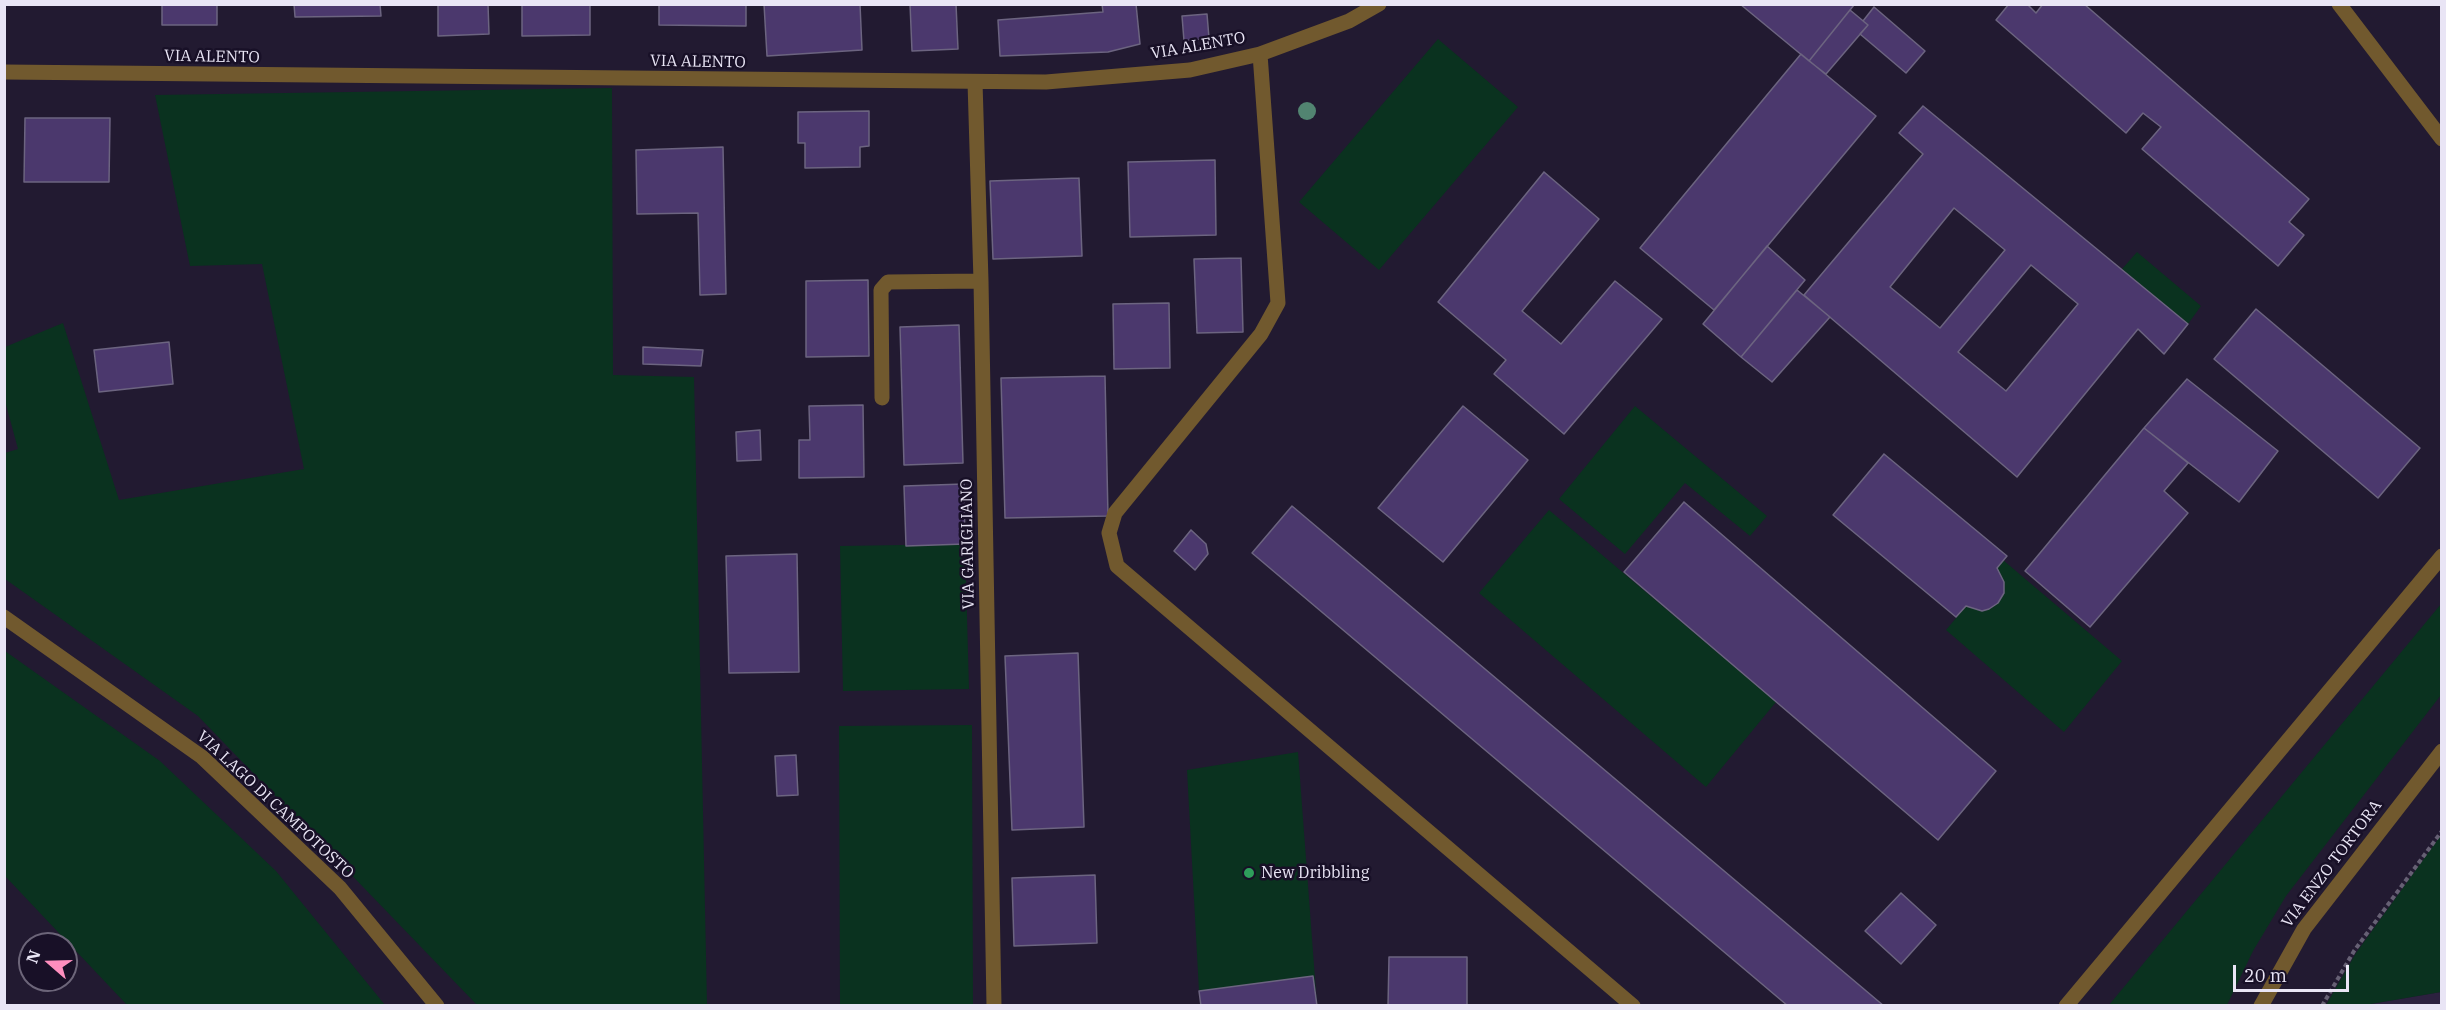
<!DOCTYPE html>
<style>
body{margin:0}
#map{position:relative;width:2446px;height:1010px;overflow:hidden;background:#221a31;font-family:"IBM Plex Serif",serif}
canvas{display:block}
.frame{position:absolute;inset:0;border:6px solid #e9e5f5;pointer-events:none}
.north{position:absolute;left:18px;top:932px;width:60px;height:60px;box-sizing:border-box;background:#181027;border:2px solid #6c6579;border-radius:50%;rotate:290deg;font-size:16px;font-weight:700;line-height:24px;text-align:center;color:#e9e5f5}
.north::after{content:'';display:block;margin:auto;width:21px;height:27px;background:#fe8ebe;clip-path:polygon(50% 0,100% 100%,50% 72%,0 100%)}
.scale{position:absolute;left:2233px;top:965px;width:116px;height:27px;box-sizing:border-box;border:3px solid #e9e5f5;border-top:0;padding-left:8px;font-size:18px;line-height:21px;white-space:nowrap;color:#e9e5f5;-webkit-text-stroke:4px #181027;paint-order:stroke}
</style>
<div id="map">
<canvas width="2446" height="1010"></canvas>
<div class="frame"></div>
<div class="north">N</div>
<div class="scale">20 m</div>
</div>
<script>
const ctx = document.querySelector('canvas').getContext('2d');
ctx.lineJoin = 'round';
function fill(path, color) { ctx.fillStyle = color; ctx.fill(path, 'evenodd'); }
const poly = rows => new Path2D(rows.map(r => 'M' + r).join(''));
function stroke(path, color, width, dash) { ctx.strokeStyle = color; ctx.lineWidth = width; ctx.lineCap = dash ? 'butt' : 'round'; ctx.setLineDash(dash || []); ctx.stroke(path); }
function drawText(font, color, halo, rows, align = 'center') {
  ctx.font = font + ' "IBM Plex Serif",serif'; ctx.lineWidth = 5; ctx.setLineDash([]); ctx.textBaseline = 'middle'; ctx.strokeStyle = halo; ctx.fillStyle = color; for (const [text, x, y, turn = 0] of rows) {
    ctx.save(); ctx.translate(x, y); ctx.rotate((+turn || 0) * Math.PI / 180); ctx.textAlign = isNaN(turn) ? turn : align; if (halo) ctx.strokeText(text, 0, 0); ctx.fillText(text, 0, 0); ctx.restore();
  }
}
fill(poly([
 [2441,992,2441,1005,2365,1005]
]), '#2c213f');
fill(poly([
 [1438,39,1518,107,1379,270,1299,202],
 [612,88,613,375,694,377,707,1005,477,1005,198,716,5,579,5,453,18,449,5,401,5,347,63,323,119,500,304,469,262,264,190,266,155,95],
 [2137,252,2201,306,2188,324,2122,269],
 [1635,406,1767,516,1750,536,1685,483,1625,554,1559,499],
 [1549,510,1776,702,1706,787,1479,593],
 [965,544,969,689,843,691,840,546],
 [2003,560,2122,661,2064,732,1946,630,1966,606,1982,611,1998,603,2004,593,2004,582,1997,568],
 [2441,604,2441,695,2286,896,2253,951,2227,1005,2109,1005],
 [5,651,160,761,276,871,385,1005,127,1005,5,876],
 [972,725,973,1005,840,1005,839,726],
 [1298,752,1317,1005,1199,991,1187,770],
 [2441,835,2441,992,2365,1005,2326,1005,2356,953]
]), '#0a321f');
const building = poly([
 [162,4,217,4,217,25,162,25,162,4],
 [294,4,380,4,381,16,295,17,294,4],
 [438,4,488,4,489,34,438,36,438,4],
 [522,4,590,4,590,35,522,36,522,4],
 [659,4,746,4,746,26,659,25,659,4],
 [764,4,860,4,862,50,767,56,764,4],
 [910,4,956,4,958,49,912,51,910,4],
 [1102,4,1136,4,1140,44,1108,52,1000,56,998,20,1103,12,1102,4],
 [1740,4,1854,4,1854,5,1809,61,1740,4],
 [2009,4,2027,4,2036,13,2043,4,2084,4,2309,199,2289,222,2304,235,2278,266,2142,149,2161,127,2143,113,2126,133,1996,20,2009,4],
 [1874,7,1925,51,1906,73,1860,34,1868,25,1863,21,1874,7],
 [1850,10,1868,25,1826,74,1809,61,1850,10],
 [1207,14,1209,38,1184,41,1182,16,1207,14],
 [1801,54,1876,116,1714,310,1640,248,1801,54],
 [1923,106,2188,324,2164,354,2138,329,2017,477,1804,295,1923,154,1899,133,1923,106],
 [1954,208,2005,250,1940,328,1890,287,1954,208],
 [2031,265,2078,304,2006,391,1958,352,2031,265],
 [869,111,869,146,860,147,860,167,805,168,805,143,798,143,798,112,869,111],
 [25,118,110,118,109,182,24,182,25,118],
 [723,147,726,294,700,295,698,213,637,214,636,150,723,147],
 [1215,160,1216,235,1130,237,1128,162,1215,160],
 [1544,172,1599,219,1522,311,1561,344,1615,281,1662,319,1564,434,1494,374,1506,360,1438,302,1544,172],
 [1079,178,1082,256,993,259,990,181,1079,178],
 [1767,246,1805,280,1741,357,1703,324,1767,246],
 [1241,258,1243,332,1197,333,1194,259,1241,258],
 [868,280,869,356,806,357,806,281,868,280],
 [1797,290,1830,317,1772,382,1741,357,1797,290],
 [1169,303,1170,368,1114,369,1113,304,1169,303],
 [2256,309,2420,448,2378,498,2214,359,2256,309],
 [959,325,963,463,904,465,900,327,959,325],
 [169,342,173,384,99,392,94,350,169,342],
 [643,347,703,350,701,366,643,364,643,347],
 [1105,376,1108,516,1005,518,1001,378,1105,376],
 [2187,379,2278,451,2239,502,2144,428,2187,379],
 [863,405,864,477,799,478,799,440,810,440,809,406,863,405],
 [1463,406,1528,460,1443,562,1378,508,1463,406],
 [2144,428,2188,463,2164,491,2188,513,2090,627,2025,571,2144,428],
 [760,430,761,460,737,461,736,432,760,430],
 [1884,454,2007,556,1997,568,2004,582,2004,593,1998,603,1989,609,1982,611,1966,606,1956,617,1833,515,1884,454],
 [964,484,965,544,906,546,904,486,964,484],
 [1684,502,1996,771,1938,840,1624,572,1684,502],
 [1292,506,1884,1006,1788,1006,1252,553,1292,506],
 [1191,530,1206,544,1208,554,1195,570,1174,551,1191,530],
 [797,554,799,672,729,673,726,556,797,554],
 [1078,653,1084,827,1012,830,1005,656,1078,653],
 [796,755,798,795,777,796,775,756,796,755],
 [1095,875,1097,943,1014,946,1012,878,1095,875],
 [1901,893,1936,925,1901,964,1865,931,1901,893],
 [1389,957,1467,957,1467,1006,1388,1006,1389,957],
 [1313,976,1317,1006,1201,1006,1199,991,1313,976]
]);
fill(building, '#4b386d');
stroke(building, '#6c6480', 1.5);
stroke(poly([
 [2322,1006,2354,951,2442,831]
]), '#666074', 4, [4.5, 3]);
stroke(poly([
 [2339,4,2442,139],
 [1260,54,1278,303,1261,334,1115,513,1109,533,1117,566,1633,1006],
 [4,72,1046,82,1190,70,1260,54,1349,21,1379,4],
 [975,82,981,281,994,1006],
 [882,398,881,290,888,282,981,281],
 [4,617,202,757,340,888,437,1006],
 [2066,1006,2442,556],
 [2261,1006,2304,929,2442,751]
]), '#71592e', 15);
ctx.fillStyle = '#528471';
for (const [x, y] of [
 [1307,111]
]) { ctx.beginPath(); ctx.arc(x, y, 9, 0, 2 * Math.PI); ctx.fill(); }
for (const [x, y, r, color] of [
 [1249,873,6,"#2e9e5b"]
]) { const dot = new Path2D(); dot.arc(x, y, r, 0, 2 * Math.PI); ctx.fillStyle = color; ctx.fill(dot); stroke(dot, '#181027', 2); }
drawText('16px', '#e9e5f5', '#181027', [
 ["VIA ALENTO",1198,46,-10],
 ["VIA ALENTO",212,57,1],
 ["VIA ALENTO",698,62,1],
 ["VIA GARIGLIANO",968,544,-91],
 ["VIA LAGO DI CAMPOTOSTO",275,805,43],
 ["VIA ENZO TORTORA",2332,864,-53]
]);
drawText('16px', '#e9e5f5', '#181027', [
 ["New Dribbling",1261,873]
], 'left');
</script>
